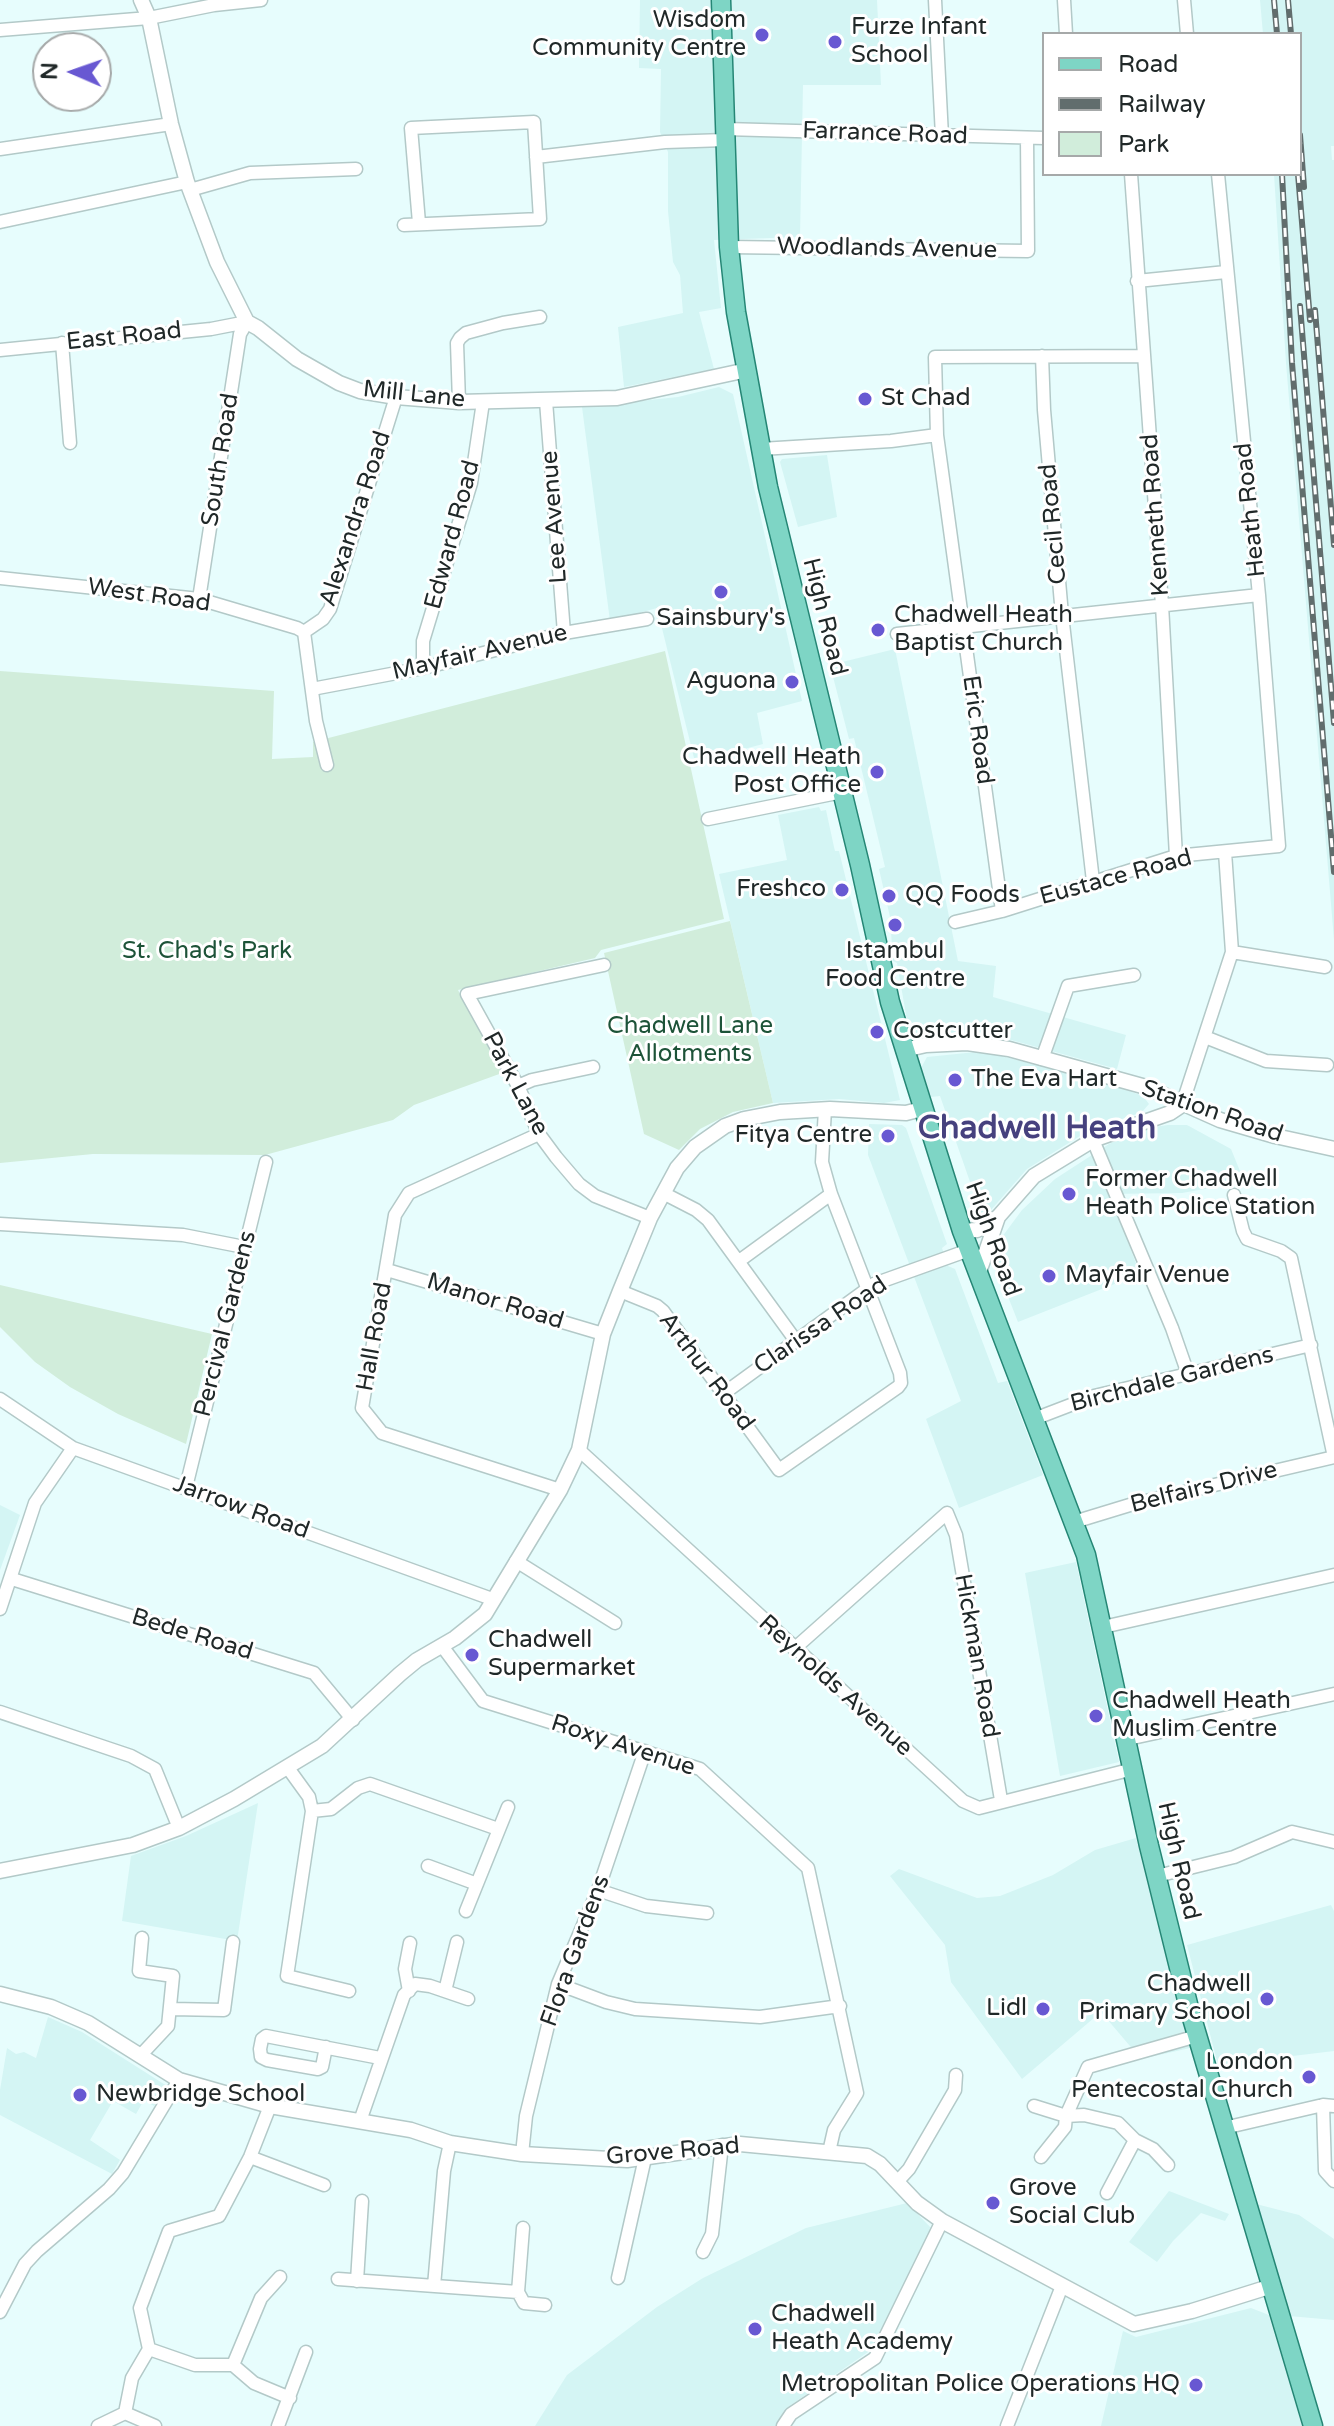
<!DOCTYPE html>
<style>
body{margin:0}
#map{position:relative;width:1334px;height:2426px;overflow:hidden;background:#e7fdfd;font-family:"Varela Round",sans-serif}
canvas{display:block}
.legend{position:absolute;left:1042px;top:32px;width:260px;height:144px;box-sizing:border-box;background:#fff;border:2px solid #a6a9a9;margin:0;padding:10px 14px;list-style:none;font-size:24px;color:#202828}
.legend li{display:flex;align-items:center;gap:16px;height:40px}
.legend b{width:40px;border:2px solid #a6a9a9}
.north{position:absolute;left:32px;top:32px;width:80px;height:80px;box-sizing:border-box;background:#fff;border:2px solid #a6a9a9;border-radius:50%;rotate:272deg;font-size:22px;font-weight:700;line-height:32px;text-align:center;color:#202828}
.north::after{content:'';display:block;margin:auto;width:28px;height:36px;background:#6858d2;clip-path:polygon(50% 0,100% 100%,50% 72%,0 100%)}
</style>
<div id="map">
<canvas width="1334" height="2426"></canvas>
<ul class="legend">
<li><b style="height:10px;background:#7ed5c5"></b>Road</li>
<li><b style="height:10px;background:#616d6d"></b>Railway</li>
<li><b style="height:22px;background:#d1eddb"></b>Park</li>
</ul>
<div class="north">N</div>
</div>
<script>
const ctx = document.querySelector('canvas').getContext('2d');
ctx.lineJoin = 'round';
function fill(path, color) { ctx.fillStyle = color; ctx.fill(path, 'evenodd'); }
const poly = rows => new Path2D(rows.map(r => 'M' + r).join(''));
function stroke(path, color, width, dash) { ctx.strokeStyle = color; ctx.lineWidth = width; ctx.lineCap = dash ? 'butt' : 'round'; ctx.setLineDash(dash || []); ctx.stroke(path); }
function drawText(font, color, halo, rows, align = 'center') {
  ctx.font = font + ' "Varela Round",sans-serif'; ctx.lineWidth = 6; ctx.setLineDash([]); ctx.textBaseline = 'middle'; ctx.strokeStyle = halo; ctx.fillStyle = color; for (const [text, x, y, turn = 0] of rows) {
    ctx.save(); ctx.translate(x, y); ctx.rotate((+turn || 0) * Math.PI / 180); ctx.textAlign = isNaN(turn) ? turn : align; if (halo) ctx.strokeText(text, 0, 0); ctx.fillText(text, 0, 0); ctx.restore();
  }
}
fill(poly([
 [640,0,877,0,881,85,803,85,800,237,714,240,721,308,699,312,714,369,624,387,618,327,683,313,680,275,673,262,668,211,668,152,660,132,661,69,639,68],
 [1260,0,1334,0,1334,146,1331,146,1332,160,1334,160,1334,940,1286,363,1274,174,1300,174,1300,34,1263,34],
 [719,387,733,394,802,701,757,713,763,744,695,762,657,608,610,621,582,407,678,397],
 [827,455,837,517,798,527,780,462,782,459],
 [895,649,958,961,996,966,993,997,1126,1035,1117,1069,982,1032,912,1036,909,1032,897,963,893,961,890,917,879,869,885,867,854,738,849,739,830,665],
 [819,807,821,811,826,810,834,847,835,851,839,851,900,1100,884,1103,839,1099,773,1103,719,874,787,860,778,815],
 [976,1052,998,1055,1121,1088,1143,1096,1149,1104,1142,1112,1088,1131,1027,1169,983,1219,940,1096,931,1097,921,1068,927,1057],
 [869,1124,902,1125,906,1128,947,1244,942,1248,948,1266,955,1269,998,1383,1007,1381,1043,1475,959,1508,926,1419,961,1401,868,1155],
 [1168,1125,1187,1125,1231,1149,1242,1176,1221,1186,1182,1193,1110,1194,1140,1274,1018,1322,994,1261,999,1241,1022,1210,1055,1179,1109,1144,1140,1129],
 [0,1505,20,1515,0,1570],
 [1076,1562,1119,1762,1060,1776,1025,1573],
 [258,1803,237,1941,122,1921,131,1856,186,1836],
 [1136,1838,1190,2048,1141,2059,1101,2012,1022,2079,951,1982,945,1945,890,1876,899,1869,977,1898,1000,1896,1053,1875,1095,1850],
 [1331,1905,1334,1911,1334,2051,1218,2065,1187,1945],
 [48,2017,82,2032,167,2086,154,2106,144,2100,136,2114,113,2101,90,2140,120,2160,112,2174,0,2115,0,2090,7,2048,16,2054,24,2052,36,2058],
 [1169,2191,1229,2214,1225,2221,1201,2213,1173,2241,1157,2262,1129,2242],
 [907,2203,932,2229,871,2350,785,2409,776,2426,535,2426,567,2375,657,2307,703,2278,806,2228],
 [1256,2204,1299,2215,1334,2239,1334,2320,1289,2316],
 [1251,2308,1269,2315,1302,2426,1101,2426,1123,2331,1136,2337]
]), '#d4f5f4');
fill(poly([
 [665,651,724,919,601,950,595,958,458,990,502,1073,414,1105,393,1120,265,1155,93,1154,0,1163,0,671,274,691,272,759,313,757,313,742],
 [730,921,773,1103,733,1112,700,1129,679,1150,644,1134,604,953],
 [0,1285,212,1334,186,1444,118,1414,70,1387,35,1362,0,1327]
]), '#d1eddb');
const minor = poly([
 [935,0,942,136],
 [1064,0,1066,34],
 [1184,0,1187,34],
 [0,30,149,18,214,5,261,0],
 [725,129,1044,138],
 [0,149,171,124],
 [536,157,665,142,725,140],
 [1131,174,1162,605,1176,856],
 [190,190,250,173,356,169],
 [0,222,187,182],
 [404,225,540,219,534,122,411,128,419,223],
 [729,247,1028,251,1027,138],
 [1137,281,1226,272],
 [62,343,70,443],
 [0,350,211,329,247,322],
 [1042,356,1044,410,1062,615,1093,881],
 [546,401,564,633],
 [459,402,457,343,460,338,466,333,503,323,540,317],
 [761,449,891,441,937,435],
 [0,578,199,599,297,628,304,632,316,721,327,765],
 [199,599,240,334,247,322],
 [304,632,323,619,330,609,396,397],
 [897,634,1259,595],
 [423,668,423,641,471,483,483,402],
 [312,689,423,668,564,633,647,619],
 [708,819,842,792],
 [1002,911,937,435,935,357,1144,356],
 [955,922,1002,911,1176,856,1279,846,1259,595,1218,174],
 [1232,952,1325,967],
 [604,965,467,994,518,1086,539,1134,556,1157,579,1184,595,1196,650,1218],
 [1205,1037,1266,1061,1327,1065],
 [1042,1059,1068,986,1134,975],
 [518,1086,532,1080,593,1067],
 [1182,1105,1232,952,1225,852],
 [539,1134,409,1193,395,1215,362,1408,382,1433,560,1490],
 [1093,1140,1172,1328,1188,1374],
 [663,1193,696,1210,708,1220,796,1341],
 [1234,1195,1243,1231,1247,1239,1281,1251,1291,1258,1334,1457],
 [0,1224,183,1235,244,1247],
 [739,1261,831,1194],
 [387,1270,603,1334],
 [620,1291,657,1306,663,1311,779,1470,898,1387,901,1383,900,1373,831,1194,822,1162,825,1109],
 [723,1394,874,1284,969,1250],
 [0,1399,73,1448,492,1599],
 [1034,1419,1094,1396,1311,1345],
 [579,1450,963,1801,979,1808,1133,1769],
 [186,1487,266,1162],
 [1074,1522,1133,1504,1334,1457],
 [516,1561,615,1623],
 [12,1579,314,1673,353,1720],
 [0,1609,35,1503,73,1448],
 [1103,1627,1334,1575],
 [442,1646,483,1701,700,1769,808,1868,857,2093,834,2130,829,2152],
 [794,1649,947,1513,956,1535,1001,1800],
 [0,1712,131,1756,155,1769,179,1828],
 [1128,1739,1334,1694],
 [288,1768,309,1797,312,1811,331,1809,358,1788,370,1784,498,1829],
 [312,1811,287,1976,349,1991],
 [428,1866,477,1884],
 [1157,1876,1234,1857,1292,1832,1334,1842],
 [598,1890,646,1906,707,1913],
 [466,1911,508,1807],
 [558,1984,606,2002,635,2009,760,2017,840,2006],
 [409,1991,405,1969,410,1943],
 [445,1991,457,1942],
 [171,2009,224,2010,233,1942],
 [326,2047,322,2067,318,2069,267,2060,261,2057,260,2049,262,2039,266,2036,380,2058],
 [140,2056,168,2026,173,1976,139,1971,142,1938],
 [1323,2105,1325,2171,1334,2181],
 [270,2106,250,2157,219,2216,169,2231,140,2308,149,2349,195,2365,233,2365,261,2298,280,2277],
 [1034,2106,1066,2116,1084,2115,1118,2123,1135,2140,1107,2193],
 [360,2121,404,1995,415,1984,430,1986,468,1999],
 [1224,2128,1323,2105,1334,2106],
 [1135,2140,1153,2149,1168,2165],
 [522,2154,526,2116,558,1984,598,1890,645,1751],
 [250,2157,324,2185],
 [1041,2157,1065,2127,1066,2116,1088,2067,1197,2036],
 [897,2182,909,2169,955,2090,956,2075],
 [703,2252,712,2234,722,2145],
 [618,2278,645,2158],
 [338,2279,518,2292,523,2228],
 [357,2281,362,2201],
 [434,2286,444,2171,450,2143],
 [518,2292,524,2303,545,2305],
 [0,2312,25,2264,37,2251,109,2189,123,2173,179,2080],
 [149,2349,132,2378,125,2413,155,2426],
 [233,2365,254,2383,290,2398],
 [98,2426,125,2413],
 [278,2426,306,2352],
 [783,2426,791,2414,875,2358,942,2221],
 [1007,2426,1062,2286]
]);
const tertiary = poly([
 [141,0,149,18,171,124,187,182,217,262,247,322,258,328,297,359,339,383,360,391,396,397,459,402,617,398,747,370],
 [904,1050,926,1045,967,1043,1009,1049,1146,1087,1220,1120,1275,1136,1334,1149],
 [962,1231,977,1230,998,1217,1034,1176,1093,1140,1170,1113,1182,1105],
 [978,1275,998,1217],
 [0,1871,133,1845,179,1828,234,1799,322,1746,400,1674,417,1660,455,1638,485,1614,560,1490,579,1450,603,1334,620,1291,650,1218,677,1168,695,1147,725,1126,744,1119,780,1112,830,1109,906,1113,922,1109],
 [0,1994,51,2007,88,2023,179,2080,270,2106,411,2130,450,2143,522,2154,627,2160,740,2144,867,2156,880,2164,917,2203,942,2221,1134,2324,1192,2311,1272,2286]
]);
const primary = poly([
 [721,0,729,247,736,312,768,487,860,865,890,1002,962,1231,1086,1555,1149,1846,1189,2008,1313,2426]
]);
stroke(minor, '#b3c9c8', 15);
stroke(tertiary, '#b3c9c8', 17);
stroke(primary, '#258675', 21);
stroke(minor, '#fff', 12);
stroke(tertiary, '#fff', 14);
stroke(primary, '#7ed5c5', 18);
const rail = poly([
 [1274,0,1277,34],
 [1288,0,1291,34],
 [1300,135,1304,187],
 [1282,174,1292,363,1334,872],
 [1298,174,1310,320],
 [1300,306,1334,723],
 [1315,310,1334,545]
]);
stroke(rail, '#616d6d', 6);
stroke(rail, '#fff', 3, [9]);
for (const [x, y, r, color] of [
 [762,35,8,"#6858d2"],
 [835,42,8,"#6858d2"],
 [865,399,8,"#6858d2"],
 [721,592,8,"#6858d2"],
 [878,630,8,"#6858d2"],
 [792,682,8,"#6858d2"],
 [877,772,8,"#6858d2"],
 [842,890,8,"#6858d2"],
 [889,896,8,"#6858d2"],
 [895,925,8,"#6858d2"],
 [877,1032,8,"#6858d2"],
 [955,1080,8,"#6858d2"],
 [888,1136,8,"#6858d2"],
 [1069,1194,8,"#6858d2"],
 [1049,1276,8,"#6858d2"],
 [472,1655,8,"#6858d2"],
 [1096,1716,8,"#6858d2"],
 [1267,1999,8,"#6858d2"],
 [1043,2009,8,"#6858d2"],
 [1309,2077,8,"#6858d2"],
 [80,2095,8,"#6858d2"],
 [993,2203,8,"#6858d2"],
 [755,2329,8,"#6858d2"],
 [1196,2385,8,"#6858d2"]
]) { const dot = new Path2D(); dot.arc(x, y, r, 0, 2 * Math.PI); ctx.fillStyle = color; ctx.fill(dot); stroke(dot, '#fff', 3); }
drawText('24px', '#202828', '#fff', [
 ["Wisdom",746,21,"right"],
 ["Community Centre",746,49,"right"],
 ["Furze Infant",851,28],
 ["School",851,56],
 ["St Chad",881,399],
 ["Chadwell Heath",894,616],
 ["Baptist Church",894,644],
 ["Sainsbury's",721,619,"center"],
 ["Aguona",776,682,"right"],
 ["Chadwell Heath",861,758,"right"],
 ["Post Office",861,786,"right"],
 ["Freshco",826,890,"right"],
 ["QQ Foods",905,896],
 ["Istambul",895,952,"center"],
 ["Food Centre",895,980,"center"],
 ["Costcutter",893,1032],
 ["The Eva Hart",971,1080],
 ["Fitya Centre",872,1136,"right"],
 ["Former Chadwell",1085,1180],
 ["Heath Police Station",1085,1208],
 ["Mayfair Venue",1065,1276],
 ["Chadwell",488,1641],
 ["Supermarket",488,1669],
 ["Chadwell Heath",1112,1702],
 ["Muslim Centre",1112,1730],
 ["Chadwell",1251,1985,"right"],
 ["Primary School",1251,2013,"right"],
 ["Lidl",1027,2009,"right"],
 ["London",1293,2063,"right"],
 ["Pentecostal Church",1293,2091,"right"],
 ["Newbridge School",96,2095],
 ["Grove",1009,2189],
 ["Social Club",1009,2217],
 ["Chadwell",771,2315],
 ["Heath Academy",771,2343],
 ["Metropolitan Police Operations HQ",1180,2385,"right"]
], 'left');
drawText('24px', '#202828', '#fff', [
 ["Farrance Road",885,134,2],
 ["Woodlands Avenue",887,249,1],
 ["East Road",124,337,-6],
 ["Mill Lane",414,395,6],
 ["South Road",221,460,-81],
 ["Heath Road",1251,510,-96],
 ["Kenneth Road",1156,515,-94],
 ["Lee Avenue",555,517,-94],
 ["Alexandra Road",356,519,-72],
 ["Cecil Road",1054,524,-95],
 ["Edward Road",453,535,-75],
 ["West Road",149,596,8],
 ["High Road",824,617,76],
 ["Mayfair Avenue",480,653,-13],
 ["Eric Road",977,730,82],
 ["Eustace Road",1116,878,-15],
 ["Park Lane",515,1084,62],
 ["Station Road",1212,1112,19],
 ["High Road",992,1239,70],
 ["Manor Road",495,1302,17],
 ["Percival Gardens",226,1324,-76],
 ["Clarissa Road",821,1326,-34],
 ["Hall Road",375,1337,-80],
 ["Arthur Road",706,1372,53],
 ["Birchdale Gardens",1172,1380,-14],
 ["Belfairs Drive",1204,1488,-14],
 ["Jarrow Road",241,1508,20],
 ["Bede Road",192,1635,17],
 ["Hickman Road",976,1656,80],
 ["Reynolds Avenue",835,1686,42],
 ["Roxy Avenue",623,1746,18],
 ["High Road",1178,1861,77],
 ["Flora Gardens",576,1951,-70],
 ["Grove Road",673,2152,-5]
]);
drawText('24px', '#1d5338', '#fff', [
 ["St. Chad's Park",207,952],
 ["Chadwell Lane",690,1027],
 ["Allotments",690,1055]
]);
drawText('bold 32px', '#46417e', '#fff', [
 ["Chadwell Heath",1037,1130]
]);
</script>
